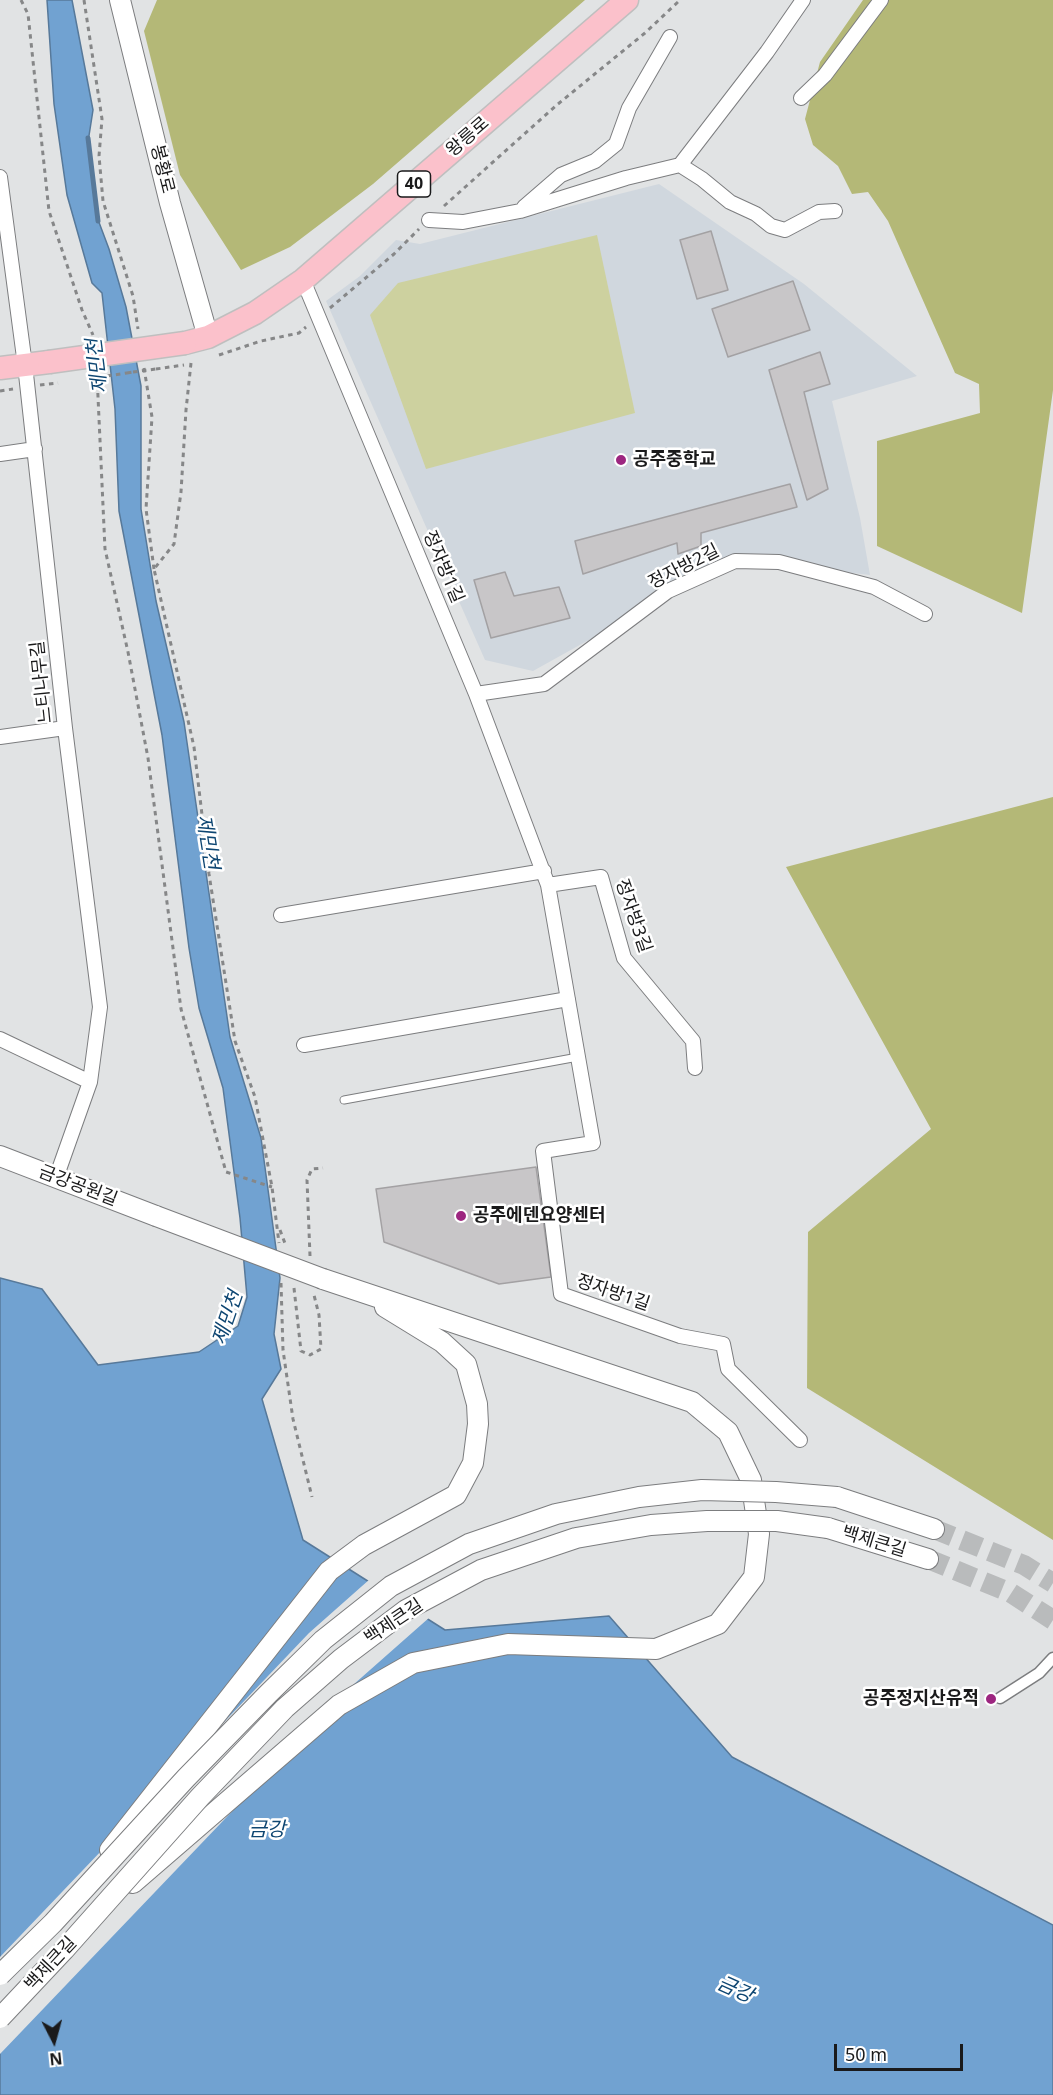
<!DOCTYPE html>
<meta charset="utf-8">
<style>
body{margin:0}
#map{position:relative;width:1053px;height:2095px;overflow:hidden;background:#e1e3e4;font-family:"Noto Sans",sans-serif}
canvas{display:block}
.north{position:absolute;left:24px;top:2011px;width:60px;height:60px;-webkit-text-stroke:4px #fff;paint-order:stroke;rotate:174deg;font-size:16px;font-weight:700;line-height:24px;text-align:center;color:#1a1a1b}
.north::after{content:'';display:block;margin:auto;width:21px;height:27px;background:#1a1a1b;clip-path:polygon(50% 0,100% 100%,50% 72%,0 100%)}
.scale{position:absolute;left:834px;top:2044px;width:129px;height:27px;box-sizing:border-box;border:3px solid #1a1a1b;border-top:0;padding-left:8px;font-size:18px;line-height:21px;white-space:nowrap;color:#1a1a1b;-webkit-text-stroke:4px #fff;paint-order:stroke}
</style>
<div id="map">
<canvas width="1053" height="2095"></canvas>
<div class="north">N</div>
<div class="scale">50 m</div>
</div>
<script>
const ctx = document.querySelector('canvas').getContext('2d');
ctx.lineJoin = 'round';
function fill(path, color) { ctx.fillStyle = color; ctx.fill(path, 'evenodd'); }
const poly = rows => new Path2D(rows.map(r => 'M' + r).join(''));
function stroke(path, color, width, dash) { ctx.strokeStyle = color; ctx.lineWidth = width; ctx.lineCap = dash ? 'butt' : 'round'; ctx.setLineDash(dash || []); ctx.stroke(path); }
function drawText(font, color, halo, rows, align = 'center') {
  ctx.font = font + ' "Noto Sans","Noto Sans KR",sans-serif'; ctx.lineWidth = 5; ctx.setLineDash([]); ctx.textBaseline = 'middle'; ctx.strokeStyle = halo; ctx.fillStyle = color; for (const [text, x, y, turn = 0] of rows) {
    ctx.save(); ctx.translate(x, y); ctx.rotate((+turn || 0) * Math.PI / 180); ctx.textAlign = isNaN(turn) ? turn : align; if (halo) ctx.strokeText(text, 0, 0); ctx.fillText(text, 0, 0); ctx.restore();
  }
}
fill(poly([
 [659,184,804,284,917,376,832,401,860,518,870,575,758,562,711,572,533,671,485,660,326,301,360,276,396,240,420,244]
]), '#d0d7de');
fill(poly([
 [597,235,635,413,426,469,370,315,398,283]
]), '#cdd19f');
fill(poly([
 [157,0,585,0,373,184,290,247,241,270,180,175,144,31],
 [863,0,1053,0,1053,390,1022,613,877,546,877,441,980,413,979,384,955,373,888,221,868,192,852,194,838,166,813,145,805,119,820,62],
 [1053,797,1053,1540,807,1388,808,1232,931,1129,786,867]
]), '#b4b877');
const water = poly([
 [47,0,72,0,93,110,88,142,97,217,109,249,126,307,141,386,141,509,156,601,184,722,230,1037,261,1138,280,1278,274,1334,281,1369,262,1399,303,1540,445,1630,609,1616,732,1757,1053,1925,1053,2095,0,2095,0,1278,42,1289,98,1365,199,1352,238,1326,247,1297,240,1218,223,1088,199,1008,189,948,162,735,119,511,115,409,102,293,92,283,67,195,54,104,47,0]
]);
fill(water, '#71a2d1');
stroke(water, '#57799a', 1.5);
fill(poly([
 [370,1579,430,1617,353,1685,0,2054,0,1957,309,1633]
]), '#e1e3e4');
stroke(poly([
 [88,138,98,221]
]), '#57799a', 5);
const building = poly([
 [711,231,728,290,697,299,680,240,711,231],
 [793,281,810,330,728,357,712,309,793,281],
 [820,352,830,384,804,392,828,489,807,500,769,370,820,352],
 [790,484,797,507,701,533,701,546,678,554,677,543,583,574,575,541,790,484],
 [505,572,514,596,559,587,570,618,491,638,474,580,505,572],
 [536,1167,551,1277,499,1284,384,1242,376,1189,536,1167]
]);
fill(building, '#c8c6c8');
stroke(building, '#a3a1a3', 1.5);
stroke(poly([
 [934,1529,1024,1565,1053,1583],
 [928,1559,1011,1593,1053,1620]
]), '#b9bbbc', 20, [20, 10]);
const service = poly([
 [344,1100,578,1057]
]);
const pedestrian = poly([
 [1000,1698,1039,1673,1053,1658]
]);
const minor = poly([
 [801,98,825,75,881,0],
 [680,165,702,179,730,202,756,214,771,226,785,230,819,212,835,211],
 [0,177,25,365,65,728,100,1007,90,1082,56,1178],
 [524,207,561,175,595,161,616,144,629,108,670,37],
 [429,220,463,222,520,211,626,178,680,165,767,52,803,0],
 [303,280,476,694,548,885,593,1143,543,1151,561,1294,680,1336,723,1344,728,1369,800,1440],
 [0,454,35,449],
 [476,694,544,684,668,591,735,561,779,562,874,587,925,614],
 [0,737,65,728],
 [548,885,601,877,624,958,693,1041,695,1068],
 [281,915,544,871],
 [0,1039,90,1082],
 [304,1045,568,999]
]);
const secondary = poly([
 [120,0,170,203,208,337],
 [0,1156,156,1216],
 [837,1497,934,1529],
 [828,1528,928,1559],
 [110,1850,329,1571,364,1545,456,1495,473,1463,478,1424,477,1404,466,1364,442,1342,385,1307],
 [133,1883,339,1705,413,1663,508,1644,656,1649,718,1624,754,1577,759,1534,751,1480,728,1432,692,1402,323,1279]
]);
const primary = poly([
 [185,343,208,337,255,313,303,280,627,0],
 [0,368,49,362]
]);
stroke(service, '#7c7d7f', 9);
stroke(pedestrian, '#7c7d7f', 13);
stroke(minor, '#7c7d7f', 16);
stroke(secondary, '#7c7d7f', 22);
stroke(primary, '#bfbfbf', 25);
stroke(poly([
 [21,0,28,14,49,211,82,310,93,335],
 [84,0,102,119,99,156,103,201,133,296,138,329],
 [444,206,558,104,645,33,680,0],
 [330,308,394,254,419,229],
 [219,355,261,341,299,333,306,327],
 [191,363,186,410,181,492,174,544,154,569,194,747,209,874,235,1041,255,1097,272,1187,279,1243],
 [144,368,152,417,146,509,154,569],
 [156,369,184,365],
 [127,373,133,372],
 [97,375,105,549,128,652,148,758,181,1009,226,1172,272,1187],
 [40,385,58,383],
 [0,391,13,389],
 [280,1230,286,1246],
 [310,1256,307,1180,312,1169,323,1168],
 [281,1283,283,1350,293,1419,312,1497],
 [294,1288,301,1351,310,1355,321,1349,319,1315,314,1295]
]), '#868788', 3, [4.5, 4.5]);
stroke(service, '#fff', 7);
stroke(pedestrian, '#fff', 10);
stroke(minor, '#fff', 14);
stroke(secondary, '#fff', 20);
stroke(primary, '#fbc1cb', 22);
const secondaryBridge = poly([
 [156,1216,323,1279],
 [0,1975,53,1923,186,1778,268,1694,323,1640,391,1586,469,1544,556,1514,639,1497,702,1490,776,1492,837,1497],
 [0,2018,64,1950,200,1797,285,1708,341,1659,406,1610,481,1570,576,1538,651,1525,707,1521,777,1521,828,1528]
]);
const primaryBridge = poly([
 [49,362,185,343]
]);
stroke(secondaryBridge, '#7c7d7f', 22, []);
stroke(primaryBridge, '#bfbfbf', 25, []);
stroke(poly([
 [133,372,156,369],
 [107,376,127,373]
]), '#868788', 3, [4.5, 4.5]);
stroke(secondaryBridge, '#fff', 20);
stroke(primaryBridge, '#fbc1cb', 22);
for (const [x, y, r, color] of [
 [621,460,6,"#9d2680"],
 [461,1216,6,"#9d2680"],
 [991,1699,6,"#9d2680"]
]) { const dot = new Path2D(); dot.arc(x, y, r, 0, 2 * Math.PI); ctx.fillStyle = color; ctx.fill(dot); stroke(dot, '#fff', 2); }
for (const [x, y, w] of [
 [414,184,33]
]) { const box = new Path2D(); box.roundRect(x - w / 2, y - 13, w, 26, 4.5); ctx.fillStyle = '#fff'; ctx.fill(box); stroke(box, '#1a1a1b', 1.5); }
drawText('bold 16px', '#1a1a1b', null, [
 ["40",414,184]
]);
drawText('18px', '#1a1a1b', '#fff', [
 ["왕릉로",468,137,-41],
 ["봉황로",162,169,76],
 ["정자방1길",443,567,67],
 ["정자방2길",684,567,-27],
 ["느티나무길",42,682,-96],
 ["정자방3길",633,916,71],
 ["금강공원길",78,1186,21],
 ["정자방1길",613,1293,19],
 ["백제큰길",874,1542,17],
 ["백제큰길",394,1622,-34],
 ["백제큰길",51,1964,-47]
]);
drawText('bold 18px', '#1a1a1b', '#fff', [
 ["공주중학교",633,460],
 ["공주에덴요양센터",473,1216],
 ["공주정지산유적",979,1699,"right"]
], 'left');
drawText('italic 20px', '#0e4672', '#fff', [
 ["제민천",98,366,-97],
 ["제민천",207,842,81],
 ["제민천",228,1318,-71],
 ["금강",267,1830],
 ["금강",735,1990,24]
]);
</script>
